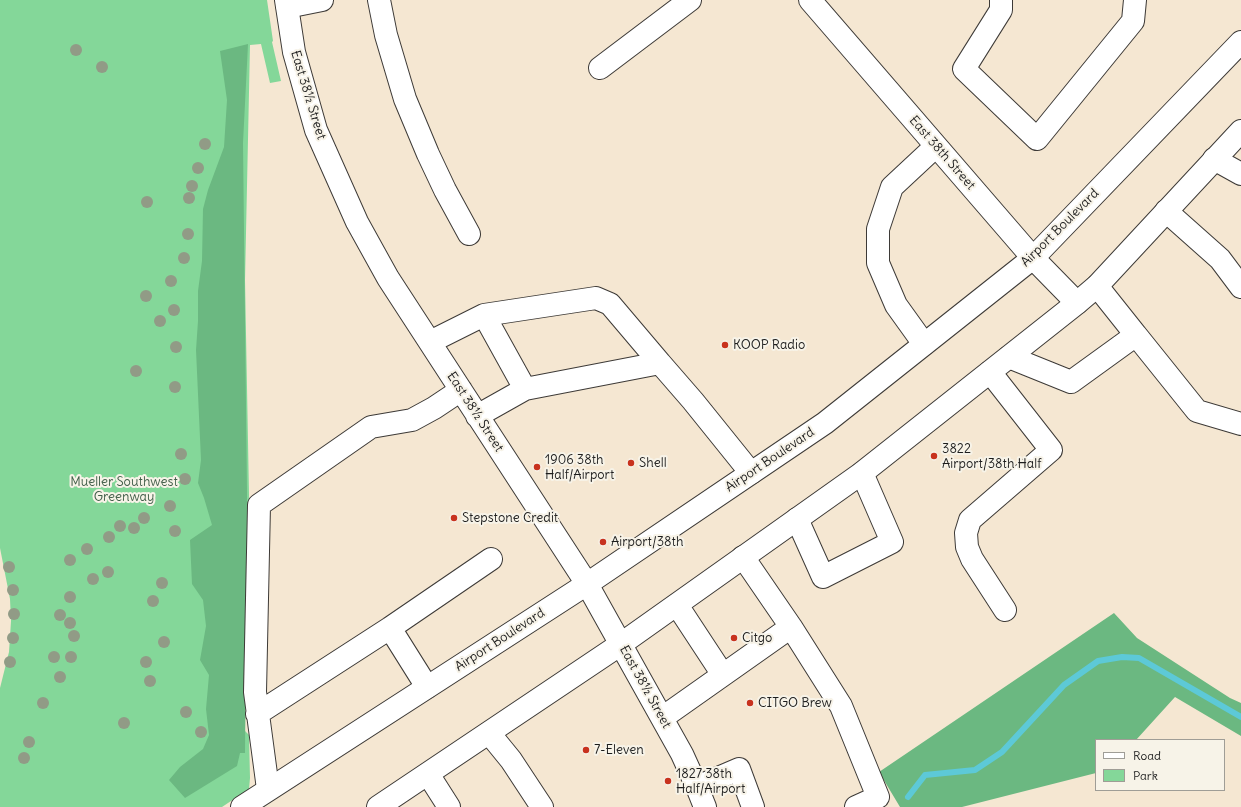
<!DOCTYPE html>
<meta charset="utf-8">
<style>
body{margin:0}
#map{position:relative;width:1241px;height:807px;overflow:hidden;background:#f5e7d2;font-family:Delius,sans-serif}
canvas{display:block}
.legend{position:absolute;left:1095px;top:739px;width:130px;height:52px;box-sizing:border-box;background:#f7f3e8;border:1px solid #9f9d96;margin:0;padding:5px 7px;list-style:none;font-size:12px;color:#1c1c1c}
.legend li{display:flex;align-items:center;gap:8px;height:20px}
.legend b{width:20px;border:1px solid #9f9d96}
</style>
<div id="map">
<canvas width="1241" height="807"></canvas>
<ul class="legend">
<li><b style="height:5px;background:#fff"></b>Road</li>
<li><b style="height:11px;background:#84d799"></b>Park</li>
</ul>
</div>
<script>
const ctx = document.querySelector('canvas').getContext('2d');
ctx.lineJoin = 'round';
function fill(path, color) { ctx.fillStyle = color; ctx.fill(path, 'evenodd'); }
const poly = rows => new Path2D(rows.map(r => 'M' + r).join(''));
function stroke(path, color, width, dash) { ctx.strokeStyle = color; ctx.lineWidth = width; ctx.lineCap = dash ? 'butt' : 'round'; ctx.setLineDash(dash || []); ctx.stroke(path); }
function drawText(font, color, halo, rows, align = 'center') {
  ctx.font = font + ' Delius,sans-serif'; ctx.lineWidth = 4; ctx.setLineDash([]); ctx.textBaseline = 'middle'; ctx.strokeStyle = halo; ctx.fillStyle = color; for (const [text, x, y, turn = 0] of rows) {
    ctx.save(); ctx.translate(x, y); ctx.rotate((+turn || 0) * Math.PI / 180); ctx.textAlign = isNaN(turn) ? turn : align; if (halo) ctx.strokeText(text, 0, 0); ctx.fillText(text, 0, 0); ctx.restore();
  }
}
fill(poly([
 [0,0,267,0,273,41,272,42,281,81,270,83,261,44,250,45,245,280,249,495,245,731,249,735,250,778,249,789,222,807,0,807,0,688,9,652,11,621,10,599,0,548]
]), '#84d799');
fill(poly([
 [248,44,243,143,247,493,245,753,240,753,237,766,185,798,169,780,180,767,203,749,209,735,206,709,209,675,200,660,206,626,203,600,192,584,190,540,212,525,204,498,198,483,201,460,196,350,198,321,198,291,202,261,203,209,208,190,224,147,227,100,220,51],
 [1114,613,1137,638,1230,698,1241,703,1241,736,1175,697,1136,740,1096,740,1096,773,962,807,900,807,879,772]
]), '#6bb881');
stroke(poly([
 [908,797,925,775,975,770,1002,752,1064,685,1098,661,1122,657,1139,658,1241,717]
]), '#5dc9d7', 6);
const minor = poly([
 [286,0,294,52,316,130,357,222,388,278,587,584,682,754,697,787,705,807],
 [379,0,386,35,405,99,428,154,445,190,469,234],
 [810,0,1033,258,1077,303],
 [1001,0,1001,10,964,69,1037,139,1133,21,1135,0],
 [287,7,322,0],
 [600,68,690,0],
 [1214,159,1241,174],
 [1166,211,1220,259,1241,287],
 [484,315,525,389],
 [1136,335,1197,411,1241,424],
 [430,342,484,315,596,298,610,304,660,363],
 [924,344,896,305,878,263,878,229,892,187,936,146],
 [1009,357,1071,382,1136,335,1097,286],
 [990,372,1051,450,970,520,966,533,967,547,972,559,1005,610],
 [477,416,525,389,660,363,693,401,751,473],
 [797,519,823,577,892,542,862,473],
 [743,557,791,627,841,706,878,797,856,807],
 [677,605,723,675],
 [390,628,427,687],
 [257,714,390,628,491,559],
 [662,718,791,627],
 [489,733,511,760,542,807],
 [428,774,449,807],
 [697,787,739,769,753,807],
 [268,789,255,692,259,505,371,427,412,420,434,408,461,390]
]);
const major = poly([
 [242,807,587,584,825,423,1033,258,1241,42],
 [378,807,621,644,862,473,1077,303,1097,286,1241,131]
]);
stroke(minor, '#3d3a37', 24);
stroke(major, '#3d3a37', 24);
stroke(minor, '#fff', 22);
stroke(major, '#fff', 22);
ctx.fillStyle = '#919b86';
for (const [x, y] of [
 [76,50],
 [102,67],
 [205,144],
 [198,168],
 [192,186],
 [189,198],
 [147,202],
 [188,234],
 [184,258],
 [171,281],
 [146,296],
 [174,310],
 [160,321],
 [176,347],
 [136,371],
 [175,387],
 [181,454],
 [185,479],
 [170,506],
 [144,518],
 [120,526],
 [134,528],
 [175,531],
 [109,537],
 [87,549],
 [70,560],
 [9,567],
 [108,572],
 [93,579],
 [162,583],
 [13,590],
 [70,597],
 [153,601],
 [14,614],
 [60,615],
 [70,623],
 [74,636],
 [13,638],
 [164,642],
 [54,657],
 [71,657],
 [10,662],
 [146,662],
 [60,677],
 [150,681],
 [43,703],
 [186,712],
 [124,723],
 [201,732],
 [29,742],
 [24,758]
]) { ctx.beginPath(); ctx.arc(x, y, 6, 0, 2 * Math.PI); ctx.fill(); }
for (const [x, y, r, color] of [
 [725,345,4,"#c8321e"],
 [934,456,4,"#c8321e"],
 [631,463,4,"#c8321e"],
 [537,467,4,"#c8321e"],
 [454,518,4,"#c8321e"],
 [603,542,4,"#c8321e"],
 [734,638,4,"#c8321e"],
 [750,703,4,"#c8321e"],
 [586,750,4,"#c8321e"],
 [668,781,4,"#c8321e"]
]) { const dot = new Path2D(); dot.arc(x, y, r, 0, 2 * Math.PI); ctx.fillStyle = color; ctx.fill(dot); stroke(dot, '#f7f3e8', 1.5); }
drawText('13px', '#1c1c1c', '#f7f3e8', [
 ["East 38½ Street",308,95,73],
 ["East 38th Street",942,153,49],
 ["Airport Boulevard",1060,228,-45],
 ["East 38½ Street",475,412,57],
 ["Airport Boulevard",770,460,-34],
 ["Airport Boulevard",500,640,-33],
 ["East 38½ Street",645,687,61]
]);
drawText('13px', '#1c1c1c', '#f7f3e8', [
 ["KOOP Radio",733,345],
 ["3822",942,449],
 ["Airport/38th Half",942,464],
 ["1906 38th",545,460],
 ["Half/Airport",545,475],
 ["Shell",639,463],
 ["Stepstone Credit",462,518],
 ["Airport/38th",611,542],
 ["Citgo",742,638],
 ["CITGO Brew",758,703],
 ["7-Eleven",594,750],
 ["1827 38th",676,774],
 ["Half/Airport",676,789]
], 'left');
drawText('13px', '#405d48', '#f7f3e8', [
 ["Mueller Southwest",124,482],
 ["Greenway",124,497]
]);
</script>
